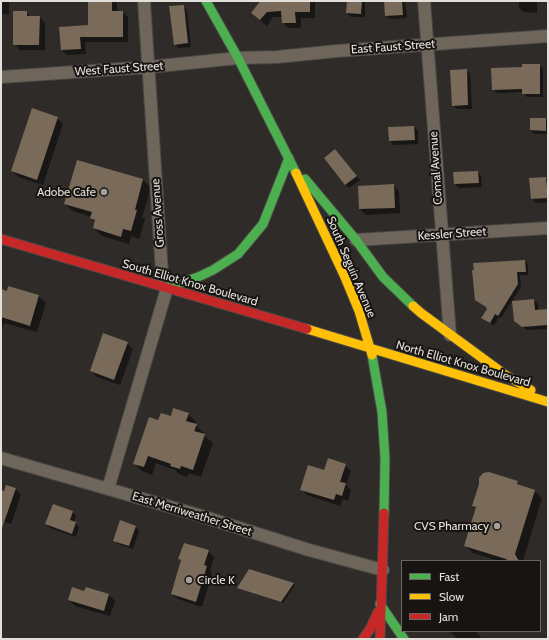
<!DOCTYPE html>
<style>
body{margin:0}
#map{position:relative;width:549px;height:640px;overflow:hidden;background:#2e2b28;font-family:Cabin,sans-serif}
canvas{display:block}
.frame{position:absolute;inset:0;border:2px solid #e3dfdb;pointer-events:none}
.legend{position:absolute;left:401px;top:560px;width:140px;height:72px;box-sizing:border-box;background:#171411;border:1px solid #696562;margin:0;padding:5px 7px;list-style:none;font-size:12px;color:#e3dfdb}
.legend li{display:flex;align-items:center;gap:8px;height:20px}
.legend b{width:20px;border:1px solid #696562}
</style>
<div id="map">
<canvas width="549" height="640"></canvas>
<div class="frame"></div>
<ul class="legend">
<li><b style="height:5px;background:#4caf50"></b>Fast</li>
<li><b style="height:5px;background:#ffc107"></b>Slow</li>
<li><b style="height:5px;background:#c62828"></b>Jam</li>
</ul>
</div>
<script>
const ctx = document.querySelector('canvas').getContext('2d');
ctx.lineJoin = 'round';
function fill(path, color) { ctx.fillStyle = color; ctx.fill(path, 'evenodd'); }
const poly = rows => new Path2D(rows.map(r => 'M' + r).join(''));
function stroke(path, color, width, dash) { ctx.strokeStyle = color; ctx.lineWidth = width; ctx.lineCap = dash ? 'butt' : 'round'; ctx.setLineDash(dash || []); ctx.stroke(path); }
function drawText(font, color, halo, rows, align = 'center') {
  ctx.font = font + ' Cabin,sans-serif'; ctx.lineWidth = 4; ctx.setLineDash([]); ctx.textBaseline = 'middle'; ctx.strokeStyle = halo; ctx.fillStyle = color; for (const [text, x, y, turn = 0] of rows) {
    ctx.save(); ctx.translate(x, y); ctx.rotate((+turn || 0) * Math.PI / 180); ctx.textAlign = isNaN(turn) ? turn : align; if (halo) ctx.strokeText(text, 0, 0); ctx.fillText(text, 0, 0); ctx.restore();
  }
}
fill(poly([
 [1,1,9,1,9,14,1,14],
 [89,1,117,1,117,12,122,12,128,17,128,42,85,42,86,54,67,55,62,50,60,28,89,26],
 [258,1,315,1,315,18,301,18,301,28,288,28,283,22,282,17,273,17,267,26,252,13,259,4],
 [348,1,365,1,365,17,351,17,347,13],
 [385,1,405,1,407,18,390,19,386,16],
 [519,1,537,1,537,13,523,12,519,8],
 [183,6,187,10,191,47,178,48,175,44],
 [26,12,31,17,39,17,45,23,45,50,20,50,14,44],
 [539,65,543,68,543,97,527,97,523,92,497,93,493,89,523,68],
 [466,70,470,74,472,109,457,109,453,106],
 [57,118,63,124,43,185,18,177,12,171],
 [531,119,546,119,548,121,548,134,534,134,531,130],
 [414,127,418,131,418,144,394,145,390,141],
 [339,154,360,180,349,188,345,185],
 [77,161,143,180,151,188,142,217,145,219,139,239,131,236,129,244,102,236,94,228,96,223,91,217,73,211,65,204],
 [478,172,481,176,482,187,459,188,455,184],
 [545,178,548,180,548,202,536,203,532,199],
 [393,185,399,191,400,213,366,215,360,209],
 [525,261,528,264,528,275,520,275,521,287,501,318,499,317,494,326,483,318,488,308,476,300],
 [1,290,38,296,46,303,37,332,4,323,1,332],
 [534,300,538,304,538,310,548,310,548,329,527,330,519,324],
 [127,343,133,349,120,385,97,377,91,371],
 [188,414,196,422,195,425,204,433,203,435,213,443,201,477,189,473,187,477,179,474,175,470,156,463,152,475,142,471,134,463,159,421],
 [194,428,196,428,194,436,192,435],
 [345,465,351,471,346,485,351,490,348,501,342,499,340,506,307,495,301,489,324,471],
 [517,482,522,487,534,491,542,498,523,561,499,561,473,553,465,545,477,509,473,506],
 [7,486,16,489,21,495,11,524,1,521,1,491,5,492],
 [72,512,76,516,74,522,79,527,76,537,50,528,47,524],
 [135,526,139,530,133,549,118,544,114,540],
 [208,551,214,557,210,571,212,573,202,607,178,599,172,594,182,562,179,559],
 [293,584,295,585,283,603,238,588],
 [86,588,109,595,115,601,110,616,75,606,69,600,85,592],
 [449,631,476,631,476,632,481,637,480,639,458,639]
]), '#0007');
fill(poly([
 [88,1,112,1,112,11,123,11,123,37,80,37,81,49,61,50,59,27,88,25],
 [260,1,310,1,310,12,295,12,296,23,282,23,281,11,267,12,260,20,251,13],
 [347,1,362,1,361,14,346,13],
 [384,1,402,1,403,15,385,16],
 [184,5,188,43,174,45,169,6],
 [13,11,27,11,27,16,40,16,39,45,13,45],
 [522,64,540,64,540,94,522,94,522,89,492,90,491,68,522,67],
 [467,69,468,105,452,106,450,70],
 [32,108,58,117,37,180,11,171],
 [530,118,546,118,546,131,530,130],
 [414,126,415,140,389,141,388,127],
 [335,149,357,176,345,185,324,158],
 [77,160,143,179,135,210,137,210,131,231,123,229,121,237,93,228,95,220,90,218,92,212,64,204],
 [478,171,479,183,454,184,453,172],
 [546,177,548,198,531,199,529,178],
 [394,184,395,208,359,209,358,186],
 [525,260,526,272,517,272,518,284,498,316,495,314,490,323,481,318,487,309,486,307,475,300,472,270,474,270,473,263],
 [8,286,39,295,30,326,1,317,1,289,7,291],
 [534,299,535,310,548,309,548,325,522,327,514,321,512,301],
 [103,333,128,342,114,380,90,371],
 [173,408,189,413,186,421,197,424,194,431,205,434,193,470,181,466,180,469,170,466,171,464,148,456,144,467,133,464,149,417,158,420,161,413,171,416],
 [328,458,346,464,340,482,346,483,342,496,336,494,334,500,300,490,308,465,324,470],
 [489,472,518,481,517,484,535,490,515,554,519,561,508,561,506,559,464,546,476,507,472,506,479,484,479,478,483,473],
 [6,485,16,488,2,528,1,528,1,490,4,491],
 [53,504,73,511,70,520,76,522,72,534,45,524],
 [120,520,136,526,129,546,113,541],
 [184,543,209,550,204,565,207,566,196,602,171,594,181,560,178,559],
 [249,569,294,583,281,602,237,588],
 [72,587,84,591,86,587,109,594,104,611,68,600]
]), '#796a59');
const street = poly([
 [424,1,450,335],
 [1,77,149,67,238,58,277,57,337,51,548,36],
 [356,240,548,228],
 [1,458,195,514,309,550,383,570],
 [108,489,167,288,162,273,144,1]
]);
const fast = poly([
 [206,1,238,58,296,173],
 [305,179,356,240,383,277,413,306],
 [167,288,198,277,213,270,238,254,263,224,289,158],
 [372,355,382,412,385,458,384,513],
 [380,604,404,639]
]);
const slow = poly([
 [296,173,344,275,359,311,372,355],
 [413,306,421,313,504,374,531,390],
 [307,329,548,402]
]);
const jam = poly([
 [1,239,307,329],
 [363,639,370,629,378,612],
 [380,639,384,513]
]);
stroke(street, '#4a4845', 14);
stroke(fast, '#4a4845', 11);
stroke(slow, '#4a4845', 11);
stroke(jam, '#4a4845', 11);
stroke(street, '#6e655b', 12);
stroke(fast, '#4caf50', 9);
stroke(slow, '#ffc107', 9);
stroke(jam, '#c62828', 9);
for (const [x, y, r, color] of [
 [104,192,4,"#a4a09c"],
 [497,526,4,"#a4a09c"],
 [189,580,4,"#a4a09c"]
]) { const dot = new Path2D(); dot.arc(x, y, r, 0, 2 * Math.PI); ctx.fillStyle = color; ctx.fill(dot); stroke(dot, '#171411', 1.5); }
drawText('12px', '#e3dfdb', '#171411', [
 ["East Faust Street",393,47,-4],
 ["West Faust Street",119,69,-4],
 ["Comal Avenue",436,168,-94],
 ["Gross Avenue",158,213,-94],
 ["Kessler Street",452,234,-4],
 ["South Seguin Avenue",351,267,67],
 ["South Elliot Knox Boulevard",190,283,16],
 ["North Elliot Knox Boulevard",463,364,16],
 ["East Merriweather Street",192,514,17]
]);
drawText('12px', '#e3dfdb', '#171411', [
 ["Adobe Cafe",96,192],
 ["CVS Pharmacy",489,526],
 ["Circle K",197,580,"left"]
], 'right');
</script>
